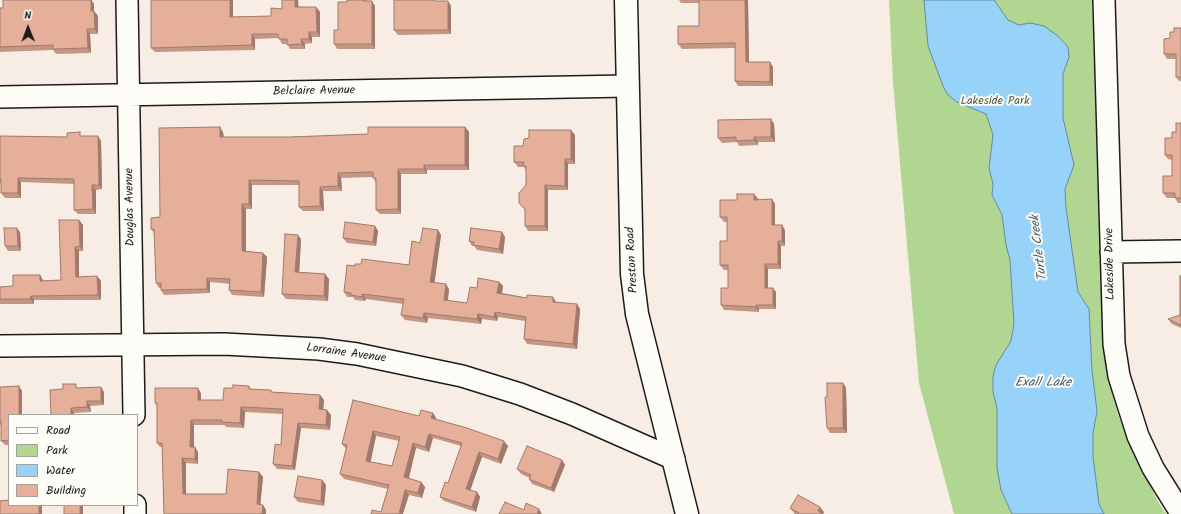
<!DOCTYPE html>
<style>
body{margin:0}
#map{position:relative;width:1181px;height:514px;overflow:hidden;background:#f8ede4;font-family:Kalam,sans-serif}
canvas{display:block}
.legend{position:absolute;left:8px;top:414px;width:130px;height:92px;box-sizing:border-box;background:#fdfcf7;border:1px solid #a3a29f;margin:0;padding:5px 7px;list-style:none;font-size:12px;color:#1c1c1c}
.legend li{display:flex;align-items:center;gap:8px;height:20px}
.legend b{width:20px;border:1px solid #a3a29f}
.north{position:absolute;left:8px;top:8px;width:40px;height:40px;-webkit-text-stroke:3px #fdfcf7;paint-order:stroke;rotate:359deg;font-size:11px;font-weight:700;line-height:16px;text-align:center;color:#1c1c1c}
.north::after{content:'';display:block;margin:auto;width:14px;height:18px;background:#1c1c1c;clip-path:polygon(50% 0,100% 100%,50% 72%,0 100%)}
</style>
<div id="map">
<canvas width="1181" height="514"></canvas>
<ul class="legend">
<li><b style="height:5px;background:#fdfcf7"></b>Road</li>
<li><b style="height:11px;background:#b1d691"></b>Park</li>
<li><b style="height:11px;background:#97d3f8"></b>Water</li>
<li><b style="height:11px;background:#e5af9a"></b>Building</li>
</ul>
<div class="north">N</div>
</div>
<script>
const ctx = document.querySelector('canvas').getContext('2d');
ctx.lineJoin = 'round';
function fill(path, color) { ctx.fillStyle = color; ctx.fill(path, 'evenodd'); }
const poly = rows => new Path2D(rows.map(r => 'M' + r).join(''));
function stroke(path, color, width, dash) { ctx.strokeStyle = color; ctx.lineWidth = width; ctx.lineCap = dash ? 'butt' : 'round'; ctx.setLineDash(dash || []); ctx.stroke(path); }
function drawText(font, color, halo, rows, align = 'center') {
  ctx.font = font + ' Kalam,sans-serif'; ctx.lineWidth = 4; ctx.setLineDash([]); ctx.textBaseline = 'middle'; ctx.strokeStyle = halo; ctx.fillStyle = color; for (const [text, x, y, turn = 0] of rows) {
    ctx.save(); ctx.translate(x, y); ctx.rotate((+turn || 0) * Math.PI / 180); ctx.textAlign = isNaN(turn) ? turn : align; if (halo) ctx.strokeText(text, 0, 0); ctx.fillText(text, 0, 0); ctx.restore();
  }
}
fill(poly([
 [889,0,1092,0,1102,330,1109,375,1118,415,1157,500,1166,514,954,514,919,383,893,82]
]), '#b1d691');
const water = poly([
 [924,0,994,0,1008,20,1019,25,1030,23,1044,26,1058,36,1068,47,1069,57,1063,74,1063,118,1074,165,1065,189,1066,208,1078,292,1089,309,1092,371,1097,411,1093,433,1093,457,1099,504,1104,514,1012,514,1001,490,997,468,997,408,993,392,993,376,996,365,1011,341,1014,324,1010,260,1006,245,1002,215,992,195,993,184,989,168,993,135,986,114,957,102,948,95,943,86,928,46,924,0]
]);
fill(water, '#97d3f8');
stroke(water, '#668aa0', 1);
const minor = poly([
 [127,0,134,415],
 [1104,0,1114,344,1119,376,1138,436,1153,468,1181,513],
 [0,97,628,86],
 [1111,252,1181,251],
 [0,346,224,344,319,349,357,354,462,376,520,394,572,414,674,459],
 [135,505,135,514]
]);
const major = poly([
 [626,0,632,274,637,314,687,514]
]);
stroke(minor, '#1c1c1c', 24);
stroke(major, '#1c1c1c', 25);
stroke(minor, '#fdfcf7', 21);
stroke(major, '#fdfcf7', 22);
fill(poly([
 [3,0,92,0,92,1,94,4,94,11,98,16,98,34,90,34,91,53,56,54,53,50,0,52,0,8,3,8],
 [151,0,233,0,233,17,271,16,282,9,298,7,316,7,320,12,320,37,312,37,312,43,305,44,305,49,290,49,287,44,282,44,279,38,255,39,255,50,155,52,151,48],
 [347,0,367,0,367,1,375,6,375,49,337,49,334,44,347,2],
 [679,0,748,0,749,62,773,67,773,86,738,86,735,81,735,48,682,49,678,44,699,26,699,3,681,3],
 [438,1,448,1,451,6,451,34,398,35,394,30],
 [1181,28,1181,81,1179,81,1176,77,1176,59,1167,59,1164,54,1174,32],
 [771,119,774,124,775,142,758,142,758,145,739,146,737,142,722,143,718,138],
 [1181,123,1181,203,1178,203,1175,198,1167,198,1163,193,1172,176,1172,160,1168,159,1165,155,1172,138],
 [465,127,469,132,469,170,427,170,427,174,401,174,401,214,380,214,376,210,376,183,373,177,341,178,342,191,323,191,324,211,303,211,299,207,299,185,252,185,252,209,246,209,246,251,263,253,267,257,264,297,232,295,229,290,230,284,210,282,210,293,164,295,161,290,161,288,159,288,156,283,154,233,151,229,223,132,224,137,290,137,368,134],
 [575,135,575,164,568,164,568,190,548,190,548,231,528,231,525,226,525,210,519,203,526,185,526,171,524,167,518,167,514,162,523,146],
 [0,136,67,137,82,136,101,141,102,189,96,190,96,214,78,214,74,210,74,184,21,182,21,198,5,198,1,193,1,183,0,183],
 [754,194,758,199,772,199,775,204,775,225,782,225,785,230,785,246,781,246,781,269,768,269,768,288,773,288,776,292,776,309,759,309,759,312,724,310,721,305,728,288,728,270,724,270,720,265,727,241,727,222,724,222,720,217,737,200],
 [79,220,83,225,83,251,79,251,79,277,97,276,101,281,101,300,34,300,34,304,0,304,0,287,13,286,40,275,43,281,61,280],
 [375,226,378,231,376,246,347,243,343,238],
 [438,230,441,235,434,283,449,289,448,301,467,303,477,288,499,282,503,286,502,293,527,298,553,297,556,303,577,304,580,309,577,349,527,344,524,339,525,321,498,317,497,321,482,319,481,324,428,318,427,323,405,320,401,315,403,304,366,299,365,301,355,300,353,297,347,297,344,292,355,266,361,264,409,265,420,243],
 [20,232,21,251,8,251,5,246],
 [502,232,505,237,503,254,477,250,474,246,472,246,469,241],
 [301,239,299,272,325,274,329,279,328,301,286,299,282,294],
 [1181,276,1181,328,1172,324,1168,319,1180,315],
 [843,383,846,388,847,433,830,433,827,428],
 [249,386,251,389,273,392,320,395,324,400,323,409,331,415,330,430,301,428,295,470,277,469,273,464,281,445,283,414,245,412,244,428,226,427,224,425,194,425,194,447,198,452,198,464,186,463,186,494,226,494,259,472,263,477,260,505,263,505,266,510,266,514,164,514,162,447,160,447,157,443,157,406,155,403,201,393,201,400,223,400,233,388],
 [0,387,22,391,22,415,9,415,9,445,5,445,1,441,1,425,0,425],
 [79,388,104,392,104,405,90,406,91,412,74,413,51,415,63,389],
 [353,400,419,416,433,413,436,418,436,420,508,446,501,464,482,457,470,490,477,492,480,497,476,512,444,501,440,497,448,483,461,446,433,438,429,452,416,448,408,478,421,482,425,487,422,498,409,495,381,512,388,489,344,479,340,474,346,449,342,444],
 [376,436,399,441,392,466,370,462],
 [562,460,565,465,554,492,532,484,529,479,530,478,521,474,517,469],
 [322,480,326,485,324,506,298,502,294,497],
 [790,508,824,512,823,514,795,514,794,513]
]), '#c59684');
fill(poly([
 [89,0,92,0,92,1,94,4,94,16,91,11],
 [230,0,233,0,233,22,230,17],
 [295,0,298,0,299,12,295,7],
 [745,0,748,0,749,67,746,62],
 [372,1,375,6,375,49,372,44],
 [448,1,451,6,451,34,448,30],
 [316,7,320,12,320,37,317,32],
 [94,11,98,16,98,34,95,29],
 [87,29,90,34,91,53,88,48],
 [309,32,312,37,312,43,309,39],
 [252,34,255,39,255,50,252,45],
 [301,39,305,44,305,49,302,44],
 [770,62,773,67,773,86,770,82],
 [771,119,774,124,775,142,771,137],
 [220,127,223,132,224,142,220,137],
 [465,127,469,132,469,170,465,165],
 [571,130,575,135,575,164,571,159],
 [98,136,101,141,102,189,99,185],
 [754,137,758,142,758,145,754,140],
 [565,159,568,164,568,190,565,186],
 [424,165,427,170,427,174,424,169],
 [398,169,401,174,401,214,398,209],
 [338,173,341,178,342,191,338,186],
 [18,178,21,182,21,198,18,193],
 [249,180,252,185,252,209,249,204],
 [92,185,96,190,96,214,93,209],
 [545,185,548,190,548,231,545,226],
 [320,187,323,191,324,211,320,206],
 [754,194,758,199,758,204,754,200],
 [772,199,775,204,775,230,772,225],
 [242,204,246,209,246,256,242,251],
 [79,220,83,225,83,251,80,246],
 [782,225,785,230,785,246,782,241],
 [375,226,378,231,376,246,373,242],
 [17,228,20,232,21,251,18,246],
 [438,230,441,235,434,287,430,282],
 [502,232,505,237,503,254,499,249],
 [298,235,301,239,299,277,295,272],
 [778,241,781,246,781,269,778,264],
 [75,247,79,251,79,282,76,277],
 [263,253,267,257,264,297,261,292],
 [765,264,768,269,768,293,765,288],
 [325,274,329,279,328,301,324,296],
 [40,275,43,280,43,286,40,281],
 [97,276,101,281,101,300,98,295],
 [207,278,210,282,210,293,207,289],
 [499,282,503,286,501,298,497,293],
 [446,284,449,289,447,305,444,300],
 [773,288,776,292,776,309,773,305],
 [362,294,366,299,365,301,362,297],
 [31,296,34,300,34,304,30,299],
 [553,297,556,302,556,307,553,302],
 [577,304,580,309,577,349,573,344],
 [756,305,759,309,759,312,756,307],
 [495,312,498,317,497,321,494,317],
 [424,313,428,318,427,323,423,318],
 [478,314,482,319,481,324,477,319],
 [843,383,846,388,847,433,843,428],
 [19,386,22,391,22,415,19,415],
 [101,387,104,392,104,405,101,401],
 [198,388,201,393,201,404,198,400],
 [320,395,324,400,323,414,319,409],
 [87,401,90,406,91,412,87,407],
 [241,407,245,412,244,428,240,423],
 [71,408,74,413,74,415,71,415],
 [327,410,331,415,330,430,326,425],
 [433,413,436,418,435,423,431,418],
 [191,420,194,425,194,451,190,447],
 [298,423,301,428,295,470,292,466],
 [373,431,376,436,370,465,366,461],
 [429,434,433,438,429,452,425,447],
 [504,441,508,446,501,464,498,459],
 [413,443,416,448,408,482,404,477],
 [195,447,198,452,198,464,195,459],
 [479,452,482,457,469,494,466,489],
 [182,458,186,463,186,499,183,494],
 [562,460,565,465,554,492,551,488],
 [259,472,263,477,260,509,257,504],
 [322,480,326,485,324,506,321,501],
 [421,482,425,487,422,498,418,493],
 [405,490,409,495,403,514,399,514],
 [477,492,480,497,476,512,472,507],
 [39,505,42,505,42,514,39,514],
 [80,505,83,505,83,514,80,514],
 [263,505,266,510,266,514,262,514],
 [820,507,824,512,823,514,818,511],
 [539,509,542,514,537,514]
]), '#a07a6c');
const building = poly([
 [3,0,91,0,91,11,94,11,95,29,87,29,88,48,53,49,53,45,0,47,0,8,3,8,3,0],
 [151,0,230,0,230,17,271,16,271,8,282,9,282,0,295,0,295,7,316,7,317,32,309,32,309,39,301,39,302,44,287,45,287,39,279,39,278,34,252,34,252,45,151,48,151,0],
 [347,0,363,0,363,1,372,1,372,44,334,44,334,30,338,30,338,2,347,2,347,0],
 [394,0,434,0,434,1,448,1,448,30,394,30,394,0],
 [699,0,745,0,746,62,770,62,770,82,735,81,735,43,678,44,678,26,699,26,699,0],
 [1174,28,1181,28,1181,77,1176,77,1176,54,1164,54,1164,39,1170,38,1170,32,1174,32,1174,28],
 [771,119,771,137,754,137,754,140,736,141,736,137,718,138,718,120,771,119],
 [1176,123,1181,123,1181,198,1175,198,1175,193,1163,193,1163,176,1172,176,1172,155,1165,155,1165,138,1172,138,1172,132,1176,132,1176,123],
 [220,127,220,137,290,137,368,134,368,127,465,127,465,165,424,165,424,169,398,169,398,209,376,210,376,178,373,178,373,172,338,173,338,186,320,187,320,206,299,207,299,181,249,180,249,204,242,204,242,251,263,253,261,292,229,290,230,279,207,278,207,289,161,290,161,283,156,283,154,229,151,229,151,218,160,217,159,128,220,127],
 [529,130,571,130,571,159,565,159,565,186,545,185,545,226,525,226,525,209,519,203,519,193,526,185,526,166,523,166,524,162,514,162,514,146,523,146,524,139,529,138,529,130],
 [80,132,80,136,98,136,99,185,92,185,93,209,74,210,74,179,18,178,18,193,1,193,1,179,0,179,0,136,67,137,67,133,80,132],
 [737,194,754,194,754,200,772,199,772,225,782,225,782,241,778,241,778,264,765,264,765,288,773,288,773,305,756,305,756,307,721,305,721,288,728,288,728,265,720,265,720,241,727,241,727,217,720,217,720,200,737,200,737,194],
 [59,220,79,220,80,246,75,247,76,277,97,276,98,295,31,296,30,299,0,299,0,287,13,286,13,275,40,275,40,281,61,280,59,220],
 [345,222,375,226,373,242,343,238,345,222],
 [4,228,17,228,18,246,5,246,4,228],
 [423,228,438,230,430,282,446,284,444,300,467,303,470,287,477,288,478,278,499,282,497,293,527,298,527,295,553,297,553,302,577,304,573,344,524,339,526,317,495,312,494,317,478,314,477,319,424,313,423,318,401,315,404,299,362,294,362,297,351,295,351,293,344,292,347,265,355,266,355,264,361,264,362,259,409,265,412,241,420,243,423,228],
 [471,228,502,232,499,249,473,245,474,242,469,241,471,228],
 [285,234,298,235,295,272,325,274,324,296,282,294,285,234],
 [1180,276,1181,276,1181,325,1168,319,1180,315,1180,276],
 [827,383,843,383,843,428,827,428,825,397,827,397,827,383],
 [63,384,76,384,76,388,101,387,101,401,87,401,87,407,71,408,71,415,51,415,50,390,63,389,63,384],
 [233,385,249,386,249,389,271,390,271,392,320,395,319,409,327,410,326,425,298,423,292,466,273,464,275,444,281,445,283,409,241,407,240,423,222,422,222,420,191,420,190,447,195,447,195,459,182,458,183,494,226,494,228,469,259,472,257,504,263,505,262,514,164,514,162,443,157,443,157,403,155,403,155,388,198,388,198,400,223,400,224,388,233,388,233,385],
 [19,386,19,415,9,415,9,440,1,441,1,421,0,421,0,387,19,386],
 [353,400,419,416,421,410,433,413,431,418,467,428,504,441,498,459,479,452,466,489,477,492,472,507,440,497,445,482,448,483,462,443,429,434,425,447,413,443,404,477,421,482,418,493,405,490,399,514,371,514,372,510,381,512,389,485,340,474,347,445,342,444,353,400],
 [373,431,400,437,392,466,366,461,373,431],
 [527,446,562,460,551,488,529,479,531,475,517,469,527,446],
 [298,476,322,480,321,501,294,497,298,476],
 [798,495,820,507,818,511,823,514,798,514,799,513,790,508,798,495],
 [9,500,9,505,39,505,39,514,0,514,0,501,9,500],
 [505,502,524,510,526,503,539,509,537,514,499,514,505,502],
 [64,505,80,505,80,514,64,514,64,505]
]);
fill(building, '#e5af9a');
stroke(building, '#a07a6c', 1);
drawText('12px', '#1c1c1c', '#fdfcf7', [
 ["Belclaire Avenue",314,92,-1],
 ["Douglas Avenue",131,207,-91],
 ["Preston Road",633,260,-93],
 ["Lakeside Drive",1111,264,-91],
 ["Lorraine Avenue",346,354,8]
]);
drawText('12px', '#505d45', '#fdfcf7', [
 ["Lakeside Park",995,102]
]);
drawText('italic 13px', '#475c69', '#fdfcf7', [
 ["Turtle Creek",1040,248,-97],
 ["Exall Lake",1043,384]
]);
</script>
